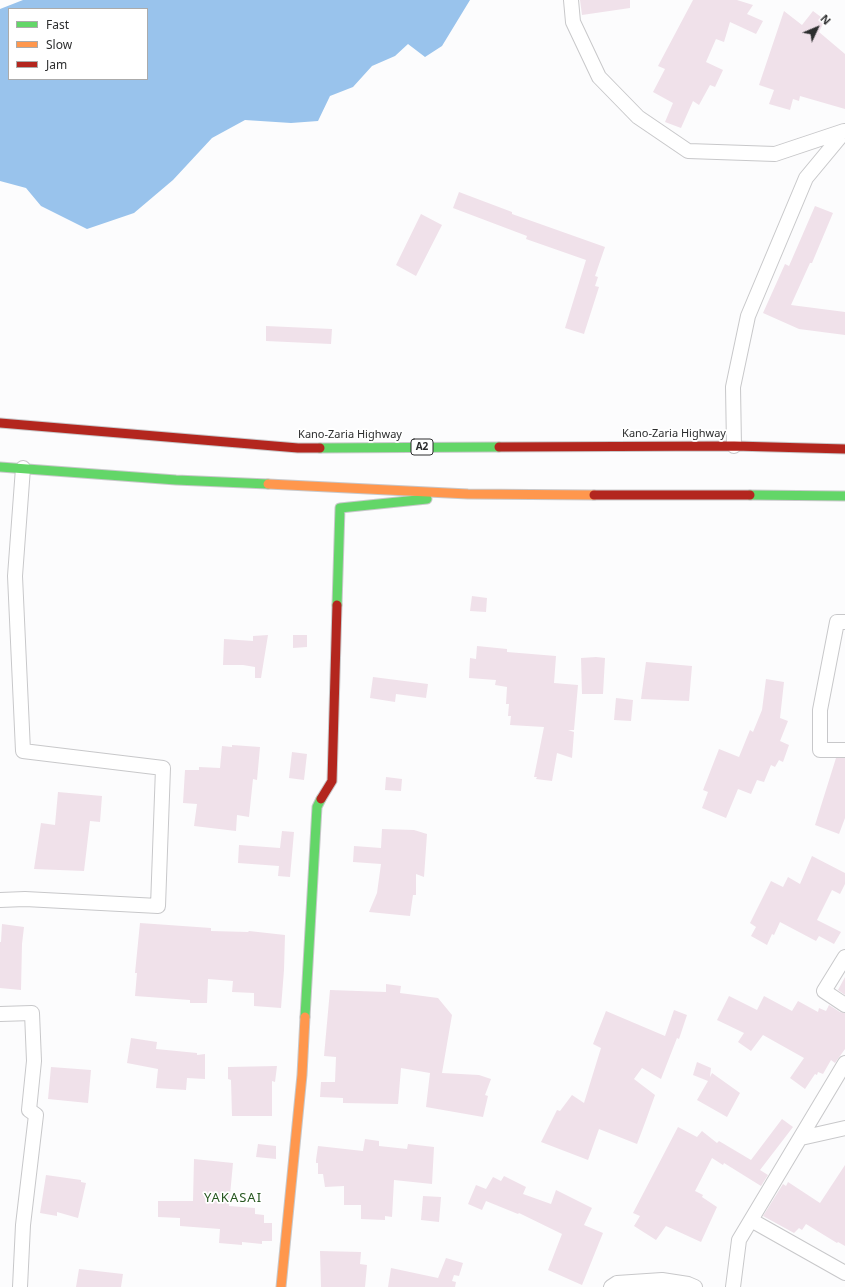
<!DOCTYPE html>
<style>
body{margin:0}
#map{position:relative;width:845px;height:1287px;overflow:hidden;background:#fcfcfd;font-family:"Noto Sans",sans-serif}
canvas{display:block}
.legend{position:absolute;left:8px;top:8px;width:140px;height:72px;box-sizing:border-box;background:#fff;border:1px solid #ababab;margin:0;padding:5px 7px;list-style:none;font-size:12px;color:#2c2d2e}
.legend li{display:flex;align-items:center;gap:8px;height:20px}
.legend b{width:20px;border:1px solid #ababab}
.north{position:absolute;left:797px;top:8px;width:40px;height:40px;-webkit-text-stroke:3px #fff;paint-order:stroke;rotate:46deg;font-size:11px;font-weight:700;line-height:16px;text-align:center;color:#2c2d2e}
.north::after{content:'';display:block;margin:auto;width:14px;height:18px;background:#2c2d2e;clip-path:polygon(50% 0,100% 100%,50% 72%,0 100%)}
</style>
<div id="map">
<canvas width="845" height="1287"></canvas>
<ul class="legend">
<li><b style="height:5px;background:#63d668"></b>Fast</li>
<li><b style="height:5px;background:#ff974d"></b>Slow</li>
<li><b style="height:5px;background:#b3261e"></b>Jam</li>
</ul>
<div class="north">N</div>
</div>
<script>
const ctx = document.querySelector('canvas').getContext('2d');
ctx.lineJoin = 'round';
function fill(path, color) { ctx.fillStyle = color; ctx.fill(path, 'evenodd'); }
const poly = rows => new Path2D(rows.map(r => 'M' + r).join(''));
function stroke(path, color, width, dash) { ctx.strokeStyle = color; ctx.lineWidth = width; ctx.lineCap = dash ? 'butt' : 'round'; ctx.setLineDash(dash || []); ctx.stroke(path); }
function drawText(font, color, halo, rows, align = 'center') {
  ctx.font = font + ' "Noto Sans",sans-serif'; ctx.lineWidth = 3.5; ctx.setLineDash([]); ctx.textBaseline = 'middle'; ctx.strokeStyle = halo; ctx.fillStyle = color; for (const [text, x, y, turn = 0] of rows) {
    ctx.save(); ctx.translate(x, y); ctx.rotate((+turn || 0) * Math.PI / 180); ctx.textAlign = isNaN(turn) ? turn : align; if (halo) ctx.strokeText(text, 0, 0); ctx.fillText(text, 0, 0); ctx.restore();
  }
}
fill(poly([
 [23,0,470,0,442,46,425,57,408,44,395,56,372,66,353,87,330,96,318,121,291,123,245,120,212,138,173,180,134,213,87,229,41,206,26,188,0,181,0,9],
 [9,9,147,9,147,79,9,79]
]), '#99c3ec');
fill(poly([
 [580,0,630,0,630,8,582,15],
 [693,0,737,0,753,5,747,14,763,21,756,34,730,22,724,42,716,39,706,62,723,70,715,87,710,85,699,105,693,101,681,128,665,122,673,103,653,92,665,69,658,66],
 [784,11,802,25,813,11,825,20,819,32,845,54,845,109,800,96,799,101,793,99,790,110,769,104,774,90,759,85],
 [459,192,512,212,512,214,605,247,595,276,598,277,595,286,599,287,584,334,565,328,586,260,526,239,527,236,453,208],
 [815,206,833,213,812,263,810,263,791,305,845,312,845,335,799,329,763,313,785,264,789,266],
 [421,214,442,225,416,276,396,265],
 [266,326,332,329,331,344,266,341],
 [472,596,487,598,486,612,470,611],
 [268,635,261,678,255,678,255,667,243,665,223,665,224,639,253,641,253,636],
 [293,635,307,635,307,647,293,648],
 [477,646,507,649,507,652,556,656,554,683,578,685,574,730,568,730,574,732,572,758,557,753,552,781,536,779,537,777,534,777,544,727,510,725,511,716,508,716,509,704,506,704,507,687,495,685,496,680,469,678,470,658,476,659],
 [596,657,605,658,603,694,582,694,581,658],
 [646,662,692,666,689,701,641,699],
 [373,677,428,684,426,698,396,694,395,702,370,698],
 [766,679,784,682,780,718,788,721,780,741,789,745,783,762,779,760,775,767,771,765,764,782,757,780,751,794,738,789,726,818,702,808,708,792,703,790,719,749,739,757,750,730,753,732,762,710],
 [616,698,633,700,631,721,614,720],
 [232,745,260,747,257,780,253,779,249,817,237,815,236,831,194,826,197,804,183,803,185,770,199,770,199,767,220,768,222,746,232,747],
 [292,752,307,754,304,780,289,778],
 [836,758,845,758,845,818,839,834,815,825],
 [386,777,402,779,401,791,385,790],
 [58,792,102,796,100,822,90,821,84,871,34,869,41,823,55,825],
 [382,829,414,830,427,834,424,877,416,874,416,895,413,895,410,916,369,912,377,893,381,864,353,862,354,846,381,848],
 [282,831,294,832,290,877,278,876,279,866,238,863,239,845,280,848],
 [812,856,845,873,845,884,840,894,832,890,817,920,841,932,834,944,819,936,816,941,780,922,774,935,772,934,767,945,751,936,756,927,750,923,771,881,783,887,788,877,800,884],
 [140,923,211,928,211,931,248,932,249,931,285,935,284,970,281,1008,254,1006,254,993,232,992,233,981,208,979,207,1003,190,1003,190,1000,135,996,137,973,135,973],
 [2,924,24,927,22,944,21,990,0,988,0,942,1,942],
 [845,977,845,995,838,990],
 [386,984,401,986,400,993,438,998,452,1015,442,1073,479,1075,491,1079,485,1095,488,1096,483,1117,426,1107,430,1073,401,1068,398,1104,343,1103,343,1098,320,1097,321,1082,335,1082,336,1057,324,1056,330,990,386,992],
 [729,996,757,1010,764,996,792,1011,798,1001,818,1012,819,1008,826,1011,829,1005,840,1012,845,1013,845,1049,835,1063,831,1060,823,1074,818,1072,817,1075,815,1074,805,1089,790,1078,804,1058,763,1035,751,1051,738,1042,744,1033,717,1020],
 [674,1010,687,1015,679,1039,677,1038,661,1079,642,1068,634,1079,655,1095,646,1120,637,1144,599,1129,588,1160,541,1142,557,1110,560,1111,572,1095,584,1103,601,1048,593,1044,606,1011,665,1036],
 [131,1038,157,1042,156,1049,197,1053,197,1055,205,1054,205,1079,187,1078,186,1090,156,1088,158,1069,127,1063],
 [697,1062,711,1068,710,1077,712,1073,740,1093,727,1117,697,1100,708,1081,693,1075],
 [277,1066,275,1082,272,1081,272,1116,232,1116,231,1080,228,1079,228,1067],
 [51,1067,91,1070,88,1103,48,1099],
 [782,1119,793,1127,760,1170,768,1175,761,1186,724,1163,723,1165,712,1158,695,1191,703,1195,702,1197,717,1207,701,1242,666,1226,656,1240,634,1226,640,1216,633,1213,678,1127,697,1137,702,1131,717,1143,719,1141,751,1160],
 [365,1139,379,1141,379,1146,407,1149,408,1144,434,1147,432,1184,394,1180,392,1217,385,1216,385,1220,361,1219,361,1205,344,1205,344,1186,325,1187,323,1174,318,1174,318,1163,316,1163,316,1160,318,1146,363,1151],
 [258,1144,276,1146,276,1159,256,1157],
 [194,1159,233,1163,229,1206,255,1208,255,1214,264,1215,264,1223,272,1223,272,1241,262,1241,262,1244,242,1242,242,1245,219,1243,220,1229,180,1226,180,1218,158,1217,158,1201,193,1201],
 [845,1165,845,1246,838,1242,837,1243,806,1224,802,1230,799,1228,794,1233,763,1216,783,1184,786,1186,788,1182,820,1203],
 [46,1175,81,1180,81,1182,86,1183,78,1218,57,1212,57,1216,40,1213],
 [504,1176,526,1187,523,1194,551,1204,556,1190,592,1208,584,1225,603,1233,582,1285,548,1270,562,1234,519,1213,518,1214,486,1201,482,1210,468,1204,476,1185,486,1189,493,1177,501,1181],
 [423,1196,441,1197,439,1222,421,1220],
 [320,1251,361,1252,360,1264,367,1265,365,1287,321,1287],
 [446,1258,463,1263,459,1276,454,1275,452,1281,456,1282,455,1287,388,1287,391,1268,438,1278],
 [79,1269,123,1274,121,1287,76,1287]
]), '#f0e1ea');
const street = poly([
 [571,0,573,22,599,77,638,117,688,151,775,154,844,131],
 [734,446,733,387,748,316,806,178,845,131],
 [845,622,837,622,820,710,820,750,845,750],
 [0,900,25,899,158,906,163,768,23,751,15,576,23,468],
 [845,957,824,991,845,1005],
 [0,1014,32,1013,34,1061,29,1110,36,1115,23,1225,20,1287],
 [801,1138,845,1128],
 [751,1220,845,1273],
 [611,1287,617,1283,662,1280,688,1284,695,1287],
 [733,1287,739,1240,845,1063]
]);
const fast = poly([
 [320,448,499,447],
 [0,467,176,480,268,484],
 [750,495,845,496],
 [337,605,340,508,427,499],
 [305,1017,317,807,321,799]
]);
const slow = poly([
 [268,484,468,494,594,495],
 [281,1287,302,1075,305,1017]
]);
const jam = poly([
 [0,423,298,448,320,448],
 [499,447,734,446,845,449],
 [594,495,750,495],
 [321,799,332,781,337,605]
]);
stroke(street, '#c8c8ca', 16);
stroke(fast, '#c8c8ca', 11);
stroke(slow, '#c8c8ca', 11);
stroke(jam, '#c8c8ca', 11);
stroke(street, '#fff', 14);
stroke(fast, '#63d668', 9);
stroke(slow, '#ff974d', 9);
stroke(jam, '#b3261e', 9);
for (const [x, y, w] of [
 [422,447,22]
]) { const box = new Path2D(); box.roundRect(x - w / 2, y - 8, w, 16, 3); ctx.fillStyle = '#fff'; ctx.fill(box); stroke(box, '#2c2d2e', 1); }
drawText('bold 10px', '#2c2d2e', null, [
 ["A2",422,447]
]);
drawText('11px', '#2c2d2e', '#fff', [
 ["Kano-Zaria Highway",674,434],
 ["Kano-Zaria Highway",350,435]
]);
ctx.letterSpacing = '1px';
drawText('13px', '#275720', '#fff', [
 ["YAKASAI",233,1198]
]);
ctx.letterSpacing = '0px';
</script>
